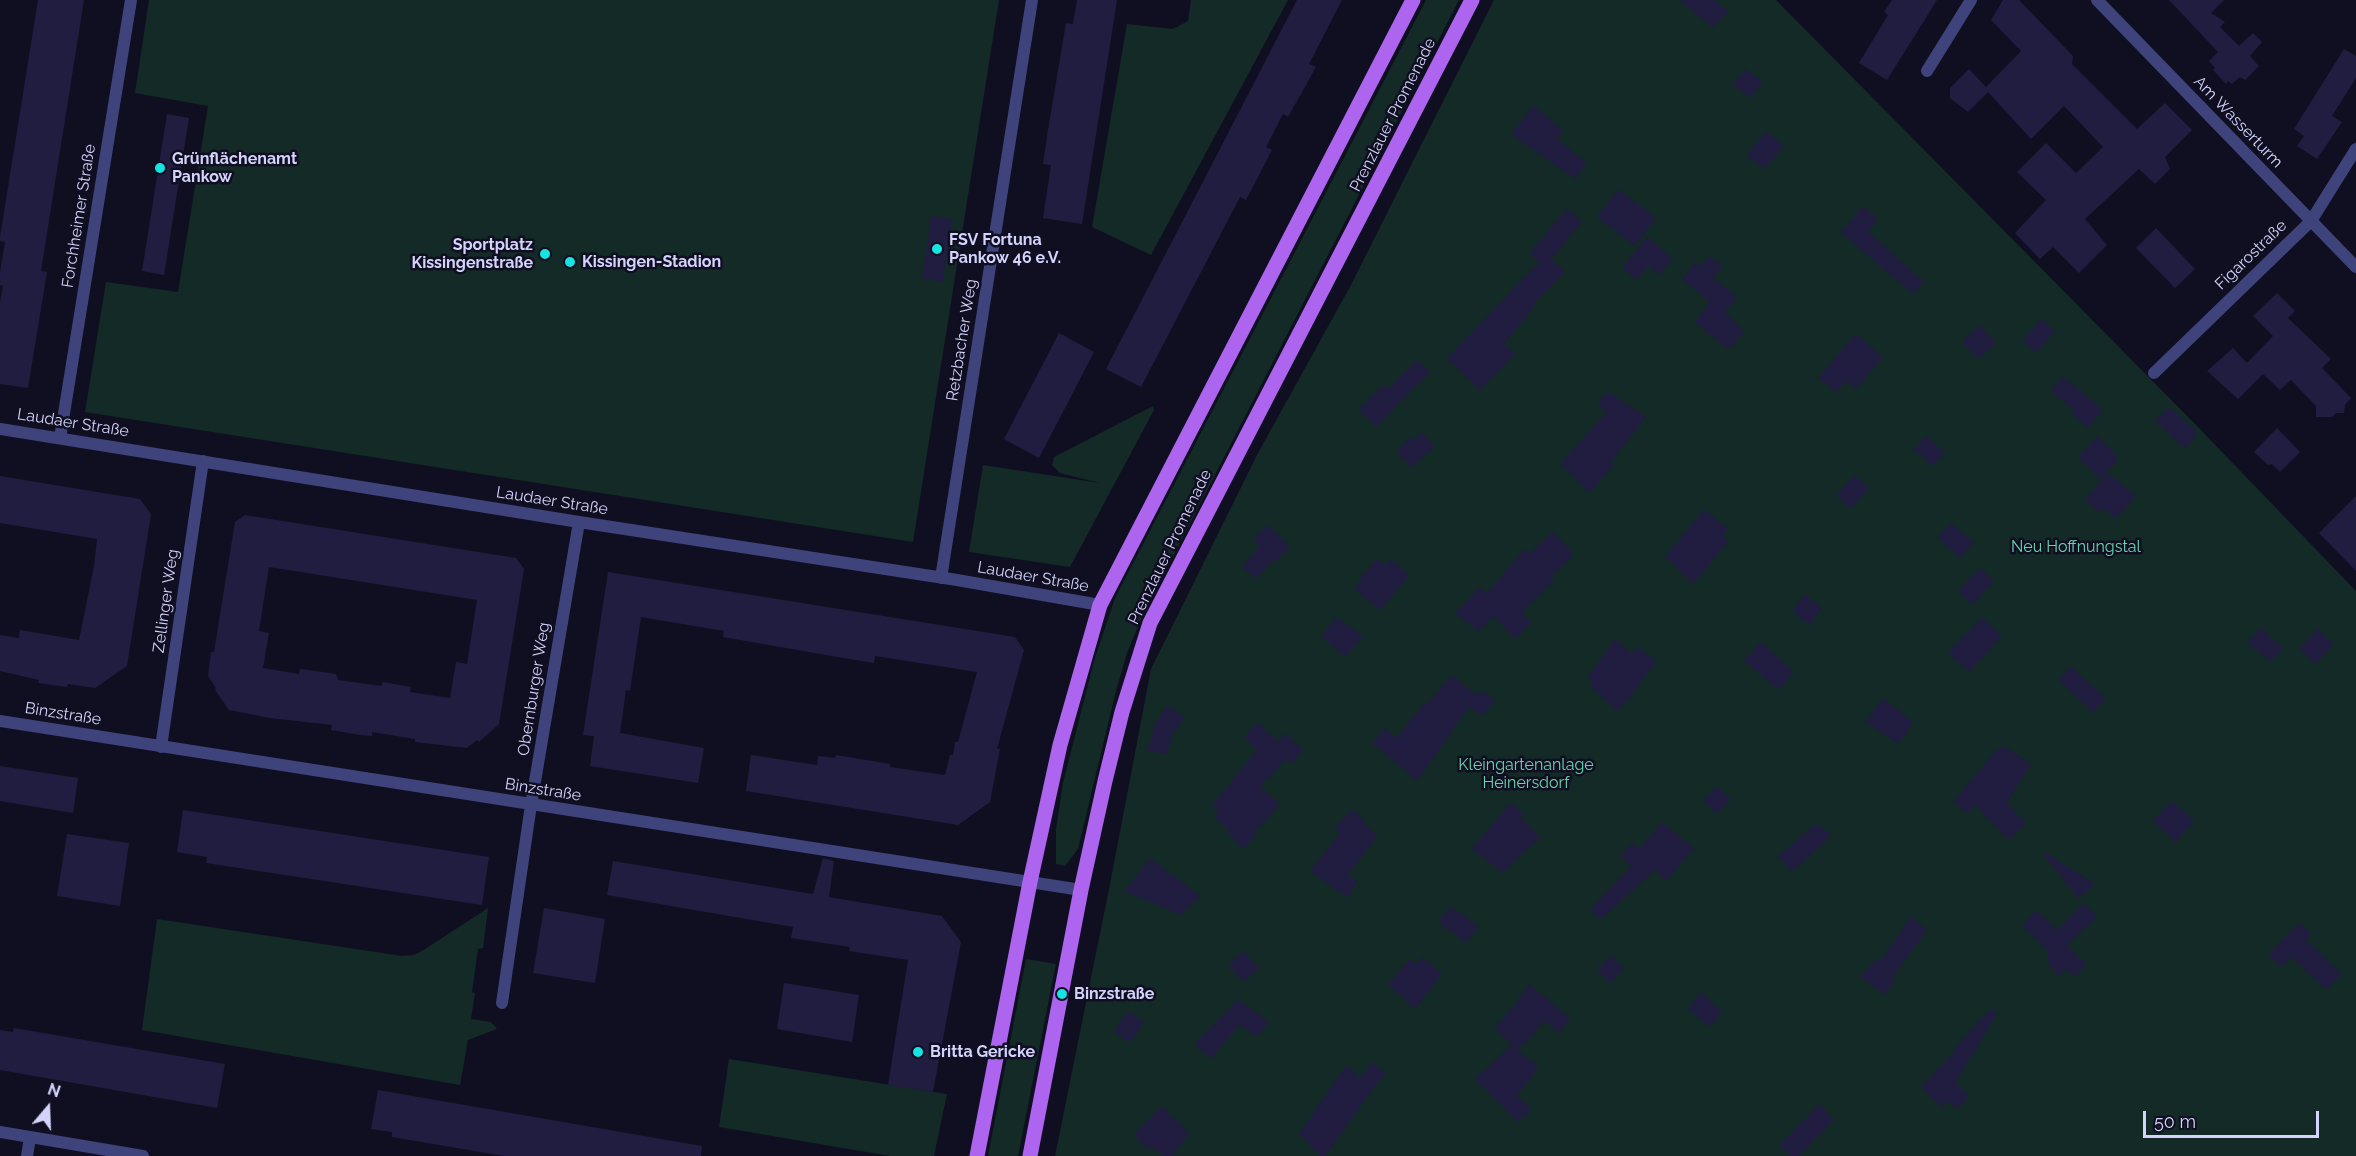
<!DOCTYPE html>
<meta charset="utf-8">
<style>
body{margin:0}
#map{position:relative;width:2356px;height:1156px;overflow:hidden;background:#100f21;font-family:Raleway,sans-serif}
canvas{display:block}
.north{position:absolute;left:18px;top:1078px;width:60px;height:60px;-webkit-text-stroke:4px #100f21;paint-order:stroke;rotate:19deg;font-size:16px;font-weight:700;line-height:24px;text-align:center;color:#d3d3fb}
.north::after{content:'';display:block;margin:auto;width:21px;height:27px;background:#d3d3fb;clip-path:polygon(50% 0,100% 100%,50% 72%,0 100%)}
.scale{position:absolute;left:2143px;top:1111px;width:176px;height:27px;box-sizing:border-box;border:3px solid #d3d3fb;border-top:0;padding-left:8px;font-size:18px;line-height:21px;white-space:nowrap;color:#d3d3fb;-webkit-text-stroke:4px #100f21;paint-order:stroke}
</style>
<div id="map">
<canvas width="2356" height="1156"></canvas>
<div class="north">N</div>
<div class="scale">50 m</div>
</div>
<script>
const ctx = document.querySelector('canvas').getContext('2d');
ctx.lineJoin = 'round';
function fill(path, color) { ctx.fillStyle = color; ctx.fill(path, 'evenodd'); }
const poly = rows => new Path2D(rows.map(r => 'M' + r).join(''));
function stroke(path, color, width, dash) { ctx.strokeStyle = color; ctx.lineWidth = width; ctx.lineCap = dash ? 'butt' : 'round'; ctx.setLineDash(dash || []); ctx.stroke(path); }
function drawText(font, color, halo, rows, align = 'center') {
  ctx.font = font + ' Raleway,sans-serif'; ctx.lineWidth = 5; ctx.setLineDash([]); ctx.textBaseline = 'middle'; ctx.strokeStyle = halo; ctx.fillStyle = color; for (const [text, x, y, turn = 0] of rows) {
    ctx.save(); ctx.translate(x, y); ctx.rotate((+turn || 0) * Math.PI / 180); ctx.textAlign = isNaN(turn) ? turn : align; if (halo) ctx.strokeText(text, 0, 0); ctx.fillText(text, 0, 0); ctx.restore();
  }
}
fill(poly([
 [149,0,999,0,913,542,85,412,106,282,178,292,208,106,135,93],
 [1191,0,1288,0,1151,255,1092,227,1127,24,1173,29,1188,21],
 [1426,0,1459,0,1142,617,1127,653,1116,691,1078,849,1065,866,1056,864,1056,829,1063,783,1094,661,1115,598],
 [1494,0,1776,0,2195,424,2356,591,2356,1156,1055,1156,1111,879,1151,669,1258,453,1351,285],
 [1153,406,1154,410,1070,567,969,552,983,465,1100,483,1060,473,1052,465,1054,457],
 [488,908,483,948,478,949,472,992,475,993,471,1019,491,1022,497,1029,468,1040,460,1085,142,1030,157,919,402,956,414,955,422,951],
 [1026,959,1056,964,1018,1156,988,1156],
 [729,1059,947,1094,934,1156,890,1156,719,1127]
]), '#132a27');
fill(poly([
 [38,0,84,0,41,271,47,272,28,388,0,384,0,302,3,286,0,285,0,272,5,242,0,241,0,237],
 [1077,0,1117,0,1082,224,1043,218,1051,165,1043,164,1047,136,1066,23,1073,24],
 [1297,0,1342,0,1309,64,1316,67,1288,117,1283,114,1266,147,1272,150,1246,200,1240,197,1141,387,1106,369],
 [1680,0,1715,0,1728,11,1713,28],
 [1892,0,1937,0,1887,80,1859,63,1888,15,1884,12],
 [2003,0,2019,0,2073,56,2072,64,2137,129,2165,103,2192,130,2165,157,2170,169,2155,184,2139,169,2085,219,2107,245,2079,273,2053,247,2040,259,2015,233,2046,200,2017,172,2046,143,2076,173,2103,147,2064,106,2031,139,1988,92,1968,112,1950,98,1950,88,1969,69,1986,87,2021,51,1991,20],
 [2169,0,2224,0,2211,13,2225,22,2220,27,2239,46,2253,33,2262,42,2250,56,2259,66,2245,80,2240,77,2232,84,2228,81,2226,84,2213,70,2215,68,2209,61,2218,52],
 [2344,49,2356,56,2356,78,2332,116,2342,122,2317,159,2297,146,2304,136,2294,129],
 [1746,69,1763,82,1750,98,1733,84],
 [1534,105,1563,131,1557,139,1587,163,1575,179,1511,134],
 [167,114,189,118,164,275,142,271],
 [1766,131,1784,146,1764,169,1747,155],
 [1618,189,1656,218,1635,246,1597,217],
 [1863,206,1878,219,1868,231,1924,282,1913,294,1841,232],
 [1567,208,1582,222,1551,259,1565,272,1533,304,1535,306,1504,344,1515,354,1480,390,1447,358,1539,262,1530,253],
 [931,216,952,219,943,282,922,279],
 [2156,228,2195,269,2175,288,2136,248],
 [1647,237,1673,259,1659,275,1648,266,1636,280,1622,267],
 [1709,256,1723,267,1713,278,1737,297,1725,313,1745,331,1729,350,1695,322,1710,302,1682,279,1695,262,1700,266],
 [2277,293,2295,311,2288,318,2331,359,2322,368,2351,398,2345,405,2344,413,2336,413,2332,417,2316,417,2316,406,2291,380,2280,390,2263,374,2238,399,2207,371,2233,348,2247,363,2273,336,2253,316],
 [2041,319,2055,331,2036,352,2022,341],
 [1980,325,1996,343,1979,359,1962,342],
 [1059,333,1094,352,1039,458,1004,439],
 [1856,334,1883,357,1856,389,1846,381,1836,392,1818,378],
 [1417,360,1430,372,1376,427,1358,410,1384,385,1388,389],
 [2063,376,2103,410,2088,428,2072,414,2075,411,2051,391],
 [1605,394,1612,394,1646,417,1611,462,1614,465,1590,493,1560,464,1607,412,1597,405],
 [2169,407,2198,433,2185,449,2155,421],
 [2277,428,2300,452,2280,472,2272,464,2268,465,2254,452],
 [1422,432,1435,446,1412,468,1396,452,1410,437,1413,440],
 [1926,436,1945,453,1933,466,1914,449],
 [2098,436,2119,458,2100,479,2078,457],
 [2108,473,2136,496,2116,519,2103,508,2098,512,2085,499],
 [1855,475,1869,489,1850,508,1836,495],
 [0,476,140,499,151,514,127,666,95,688,68,684,67,687,38,683,39,680,0,671,0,635,19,638,20,630,79,640,94,566,97,539,0,523],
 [2356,496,2356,571,2319,533],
 [1704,509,1728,529,1722,536,1729,541,1693,584,1665,557],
 [245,515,516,558,524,569,499,724,479,742,477,740,467,748,415,742,415,739,372,732,372,736,360,735,331,730,332,725,270,718,229,710,215,690,216,688,208,676,211,652,214,652,235,522],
 [269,567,477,600,467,664,456,662,450,698,410,692,411,687,383,682,381,686,338,680,336,674,323,672,300,669,299,674,263,668,269,633,259,631],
 [1951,523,1974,543,1960,558,1938,537],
 [1267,525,1290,547,1276,561,1274,560,1256,579,1242,567,1260,546,1253,539],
 [1553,532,1574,554,1552,576,1555,579,1522,613,1532,623,1515,639,1493,616,1479,632,1455,613,1480,587,1487,593,1524,549,1530,553],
 [1377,558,1385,565,1391,559,1409,576,1380,610,1354,589,1362,580,1360,579],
 [1981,568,1994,582,1972,605,1958,591],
 [608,572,1015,637,1024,650,997,749,1000,749,990,802,958,825,746,791,751,755,817,765,818,756,835,758,836,755,890,764,890,767,945,775,950,755,953,755,955,742,958,742,977,672,875,656,874,663,855,660,723,637,724,631,641,617,630,691,626,690,620,733,704,748,698,783,590,766,594,736,583,735],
 [1804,594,1822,608,1809,626,1793,611],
 [1335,617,1364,636,1345,657,1322,637],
 [1982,617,2002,636,1969,672,1948,653],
 [2260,628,2283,648,2271,662,2248,643],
 [2317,629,2334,644,2316,664,2299,649],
 [1615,639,1632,654,1637,647,1656,661,1631,696,1617,711,1591,686,1593,682,1587,678],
 [1760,642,1794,672,1779,690,1744,661],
 [2071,666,2106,699,2093,712,2058,680],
 [1452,675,1476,695,1481,690,1495,700,1484,714,1477,714,1469,707,1417,781,1372,743,1385,728,1396,738,1425,702,1427,704],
 [1883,698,1913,722,1899,744,1865,722],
 [1167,705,1185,717,1172,735,1167,754,1147,751,1156,722],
 [1258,722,1278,742,1285,733,1304,751,1291,764,1285,760,1260,787,1280,804,1254,833,1257,835,1243,849,1227,833,1229,830,1214,817,1219,812,1212,805,1257,750,1244,737],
 [2003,746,2031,764,2007,803,2026,823,2009,840,1975,805,1968,814,1953,802,1997,749,1999,750],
 [0,766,78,778,73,813,0,801],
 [1717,786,1731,799,1717,814,1704,801],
 [2172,801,2194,821,2176,842,2153,821],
 [1510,803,1524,813,1521,818,1540,837,1503,873,1472,849],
 [1353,809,1366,823,1364,824,1378,836,1347,875,1357,881,1347,898,1310,871,1340,833,1334,828],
 [183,810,489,857,482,905,206,863,207,857,177,852],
 [1662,822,1694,848,1666,881,1655,870,1600,920,1590,909,1631,866,1620,856,1632,843,1639,849],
 [1816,824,1832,835,1792,872,1778,856],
 [67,834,129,843,120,906,57,896],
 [2046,853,2095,884,2079,898,2044,856],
 [823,858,834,861,829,897,942,916,961,942,933,1092,888,1085,908,960,849,951,850,947,791,938,793,927,607,895,613,861,813,894],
 [1150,858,1200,896,1181,915,1124,891],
 [2084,903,2097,917,2067,945,2087,965,2074,977,2066,969,2059,976,2049,966,2047,950,2022,926,2036,910,2057,930],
 [1450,906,1478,926,1467,943,1438,922],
 [544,908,605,919,595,983,533,973],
 [1911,916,1927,930,1892,978,1896,980,1885,995,1860,976,1878,958,1881,961],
 [2299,922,2312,934,2306,940,2342,974,2327,990,2291,957,2282,967,2268,955],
 [1243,951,1259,968,1244,982,1228,965],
 [1611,955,1624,968,1610,983,1597,970],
 [1422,957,1442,974,1415,1009,1388,985,1409,959,1416,965],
 [784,983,859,995,852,1042,777,1029],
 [1529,984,1571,1019,1559,1033,1545,1021,1518,1050,1494,1028,1514,1006],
 [1701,992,1722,1012,1710,1027,1688,1009],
 [1238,999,1269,1022,1262,1032,1256,1036,1239,1025,1211,1059,1195,1044],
 [1991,1009,1997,1014,1955,1083,1969,1096,1957,1109,1947,1101,1942,1108,1921,1087,1956,1050,1954,1048],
 [1128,1011,1144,1022,1130,1043,1114,1031],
 [14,1028,225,1064,217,1108,0,1070,0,1030,13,1032],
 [1511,1045,1539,1067,1517,1095,1531,1109,1518,1122,1475,1079],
 [1372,1062,1386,1073,1372,1090,1325,1156,1320,1156,1299,1134,1346,1065,1360,1078],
 [378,1090,702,1146,701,1156,504,1156,392,1137,392,1132,371,1129],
 [1819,1104,1834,1120,1799,1156,1791,1156,1780,1145],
 [1162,1106,1190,1134,1172,1156,1164,1156,1151,1147,1149,1150,1134,1134]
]), '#201d40');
stroke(poly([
 [2097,0,2356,267],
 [1927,71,1971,0],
 [2154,373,2311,221,2356,149],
 [0,429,579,522,957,580,1100,605],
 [60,438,131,0],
 [941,578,1032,0],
 [0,721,1081,890],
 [161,747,203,461],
 [502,1003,531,805,579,522],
 [0,1132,143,1156],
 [27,1156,30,1138]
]), '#3f437b', 12);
stroke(poly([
 [977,1156,1030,882,1060,745,1100,605,1413,0],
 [1030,1156,1081,890,1105,781,1122,712,1150,623,1472,0]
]), '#ad65f0', 15);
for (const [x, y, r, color] of [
 [160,168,6,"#16e4e2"],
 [937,249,6,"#16e4e2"],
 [545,254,6,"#16e4e2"],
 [570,262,6,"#16e4e2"],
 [1062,994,6,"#16e4e2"],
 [918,1052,6,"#16e4e2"]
]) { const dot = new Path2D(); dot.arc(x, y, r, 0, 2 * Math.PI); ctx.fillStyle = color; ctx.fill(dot); stroke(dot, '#100f21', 2); }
drawText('16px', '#d3d3fb', '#100f21', [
 ["Prenzlauer Promenade",1393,115,-63],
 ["Am Wasserturm",2238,122,46],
 ["Forchheimer Straße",79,216,-81],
 ["Figarostraße",2251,255,-44],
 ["Retzbacher Weg",962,340,-81],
 ["Laudaer Straße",73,423,9],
 ["Laudaer Straße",552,501,9],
 ["Prenzlauer Promenade",1170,547,-64],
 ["Laudaer Straße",1033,577,10],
 ["Zellinger Weg",166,601,-82],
 ["Obernburger Weg",534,689,-81],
 ["Binzstraße",63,714,9],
 ["Binzstraße",543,790,9]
]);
drawText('bold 16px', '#d3d3fb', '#100f21', [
 ["Grünflächenamt",172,159],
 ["Pankow",172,177],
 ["FSV Fortuna",949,240],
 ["Pankow 46 e.V.",949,258],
 ["Sportplatz",533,245,"right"],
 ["Kissingenstraße",533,263,"right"],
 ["Kissingen-Stadion",582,262],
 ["Binzstraße",1074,994],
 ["Britta Gericke",930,1052]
], 'left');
drawText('16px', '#66d4ac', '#100f21', [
 ["Neu Hoffnungstal",2076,547],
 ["Kleingartenanlage",1526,765],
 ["Heinersdorf",1526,783]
]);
</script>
